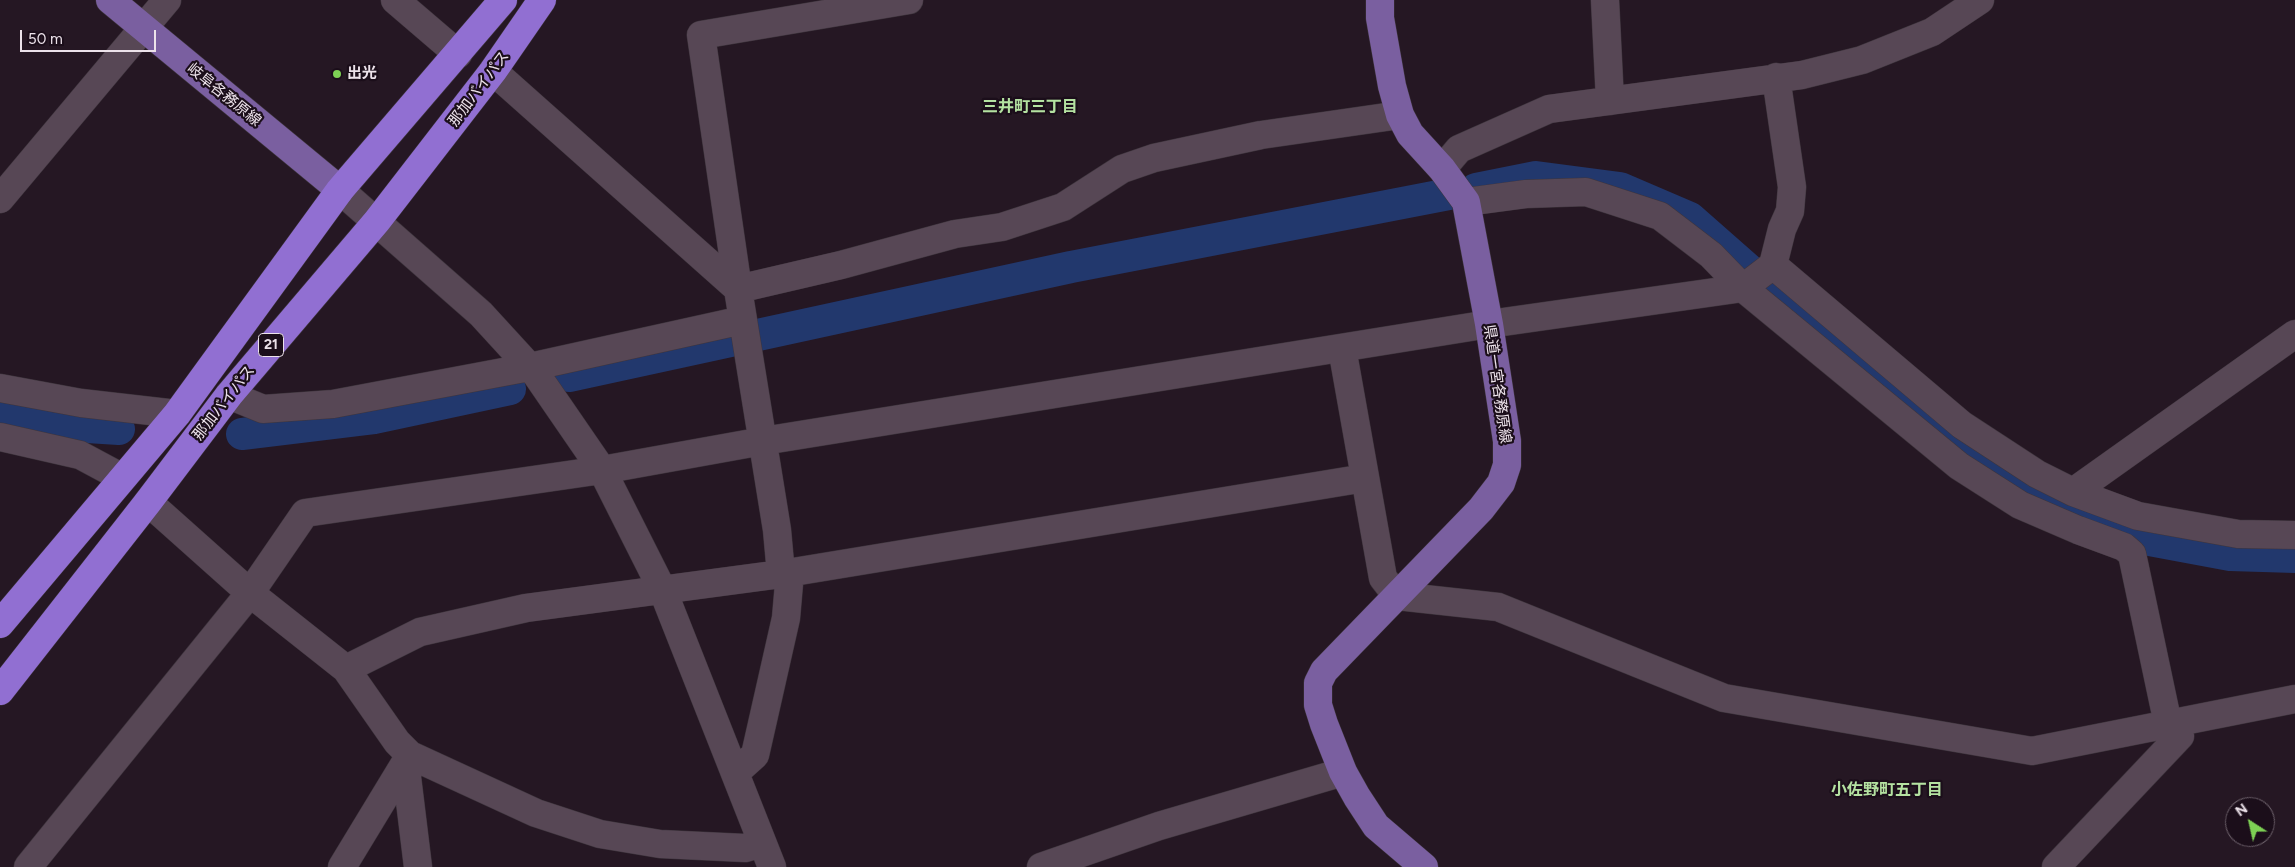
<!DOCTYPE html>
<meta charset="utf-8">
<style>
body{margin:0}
#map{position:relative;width:2295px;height:867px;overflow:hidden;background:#251723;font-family:Figtree,sans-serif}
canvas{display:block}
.north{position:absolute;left:2225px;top:797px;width:50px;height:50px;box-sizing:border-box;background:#1b0e1a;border:1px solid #6f636d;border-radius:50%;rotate:325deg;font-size:14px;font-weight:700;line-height:20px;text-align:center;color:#ece2ea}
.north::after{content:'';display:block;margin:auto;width:18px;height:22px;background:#7dd154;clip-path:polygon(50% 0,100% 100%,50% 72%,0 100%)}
.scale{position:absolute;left:20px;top:30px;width:136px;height:22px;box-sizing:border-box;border:2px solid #ece2ea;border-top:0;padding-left:6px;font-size:15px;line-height:18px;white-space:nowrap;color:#ece2ea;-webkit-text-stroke:4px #1b0e1a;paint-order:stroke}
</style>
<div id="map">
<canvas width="2295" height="867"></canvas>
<div class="north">N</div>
<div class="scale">50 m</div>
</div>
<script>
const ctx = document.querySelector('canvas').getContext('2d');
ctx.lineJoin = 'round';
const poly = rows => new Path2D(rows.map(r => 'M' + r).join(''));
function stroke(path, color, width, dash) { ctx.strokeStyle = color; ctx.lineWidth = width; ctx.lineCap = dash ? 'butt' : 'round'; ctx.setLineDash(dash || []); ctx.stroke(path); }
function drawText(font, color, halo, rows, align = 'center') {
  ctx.font = font + ' Figtree,"Noto Sans JP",sans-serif'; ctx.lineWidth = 4.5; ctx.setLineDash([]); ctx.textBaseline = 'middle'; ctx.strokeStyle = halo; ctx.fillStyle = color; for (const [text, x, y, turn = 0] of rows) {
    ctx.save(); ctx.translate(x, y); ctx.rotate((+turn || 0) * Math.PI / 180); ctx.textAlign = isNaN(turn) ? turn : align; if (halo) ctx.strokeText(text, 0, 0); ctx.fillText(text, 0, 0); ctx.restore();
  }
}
stroke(poly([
 [1476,189,1536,177,1620,188,1690,218,1815,328,1960,445,2057,504,2144,539,2230,555,2295,557],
 [569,376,1071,267,1449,194],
 [0,411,71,426,119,429],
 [242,434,374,418,510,389]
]), '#22386d', 32);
const minor = poly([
 [395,0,458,54],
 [909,0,701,35,738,289,841,265,955,234,1002,227,1063,207,1122,169,1154,158,1261,135,1400,115],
 [1605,0,1610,101],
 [493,71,738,289,777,530,781,574],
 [1442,169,1459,149,1549,109,1802,75,1862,60,1932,32,1980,0],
 [340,190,481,314,536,374,602,470,663,591,772,867],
 [0,199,167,0],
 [1466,202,1526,194,1586,192,1660,216,1711,255,1743,288,1959,466,2020,505,2078,530,2124,547,2132,554,2168,724],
 [1773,265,1962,425,2037,474,2073,492,2138,516,2238,534,2295,535],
 [1342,348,1383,578,1397,596,1498,607,1724,698,2032,751,2295,699],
 [0,388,81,403,177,414],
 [229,395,263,409,333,404,530,367,743,320],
 [0,437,80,455,121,477],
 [2073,492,2295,334],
 [148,502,250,593,346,669,397,742,410,755,536,813,600,834,660,844,745,848,762,843],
 [346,669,420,632,526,608,781,574,1365,478],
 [410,756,407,777,418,867],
 [735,773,755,755,786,618,790,572],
 [28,867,250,593,305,513,602,470,763,441,1489,324,1743,288,1773,265,1782,229,1790,211,1792,187,1776,77],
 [342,867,410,755],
 [1041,867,1159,826,1343,772],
 [2056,867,2180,736,2178,723]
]);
const major = poly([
 [110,0,340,190],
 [1380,0,1380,18,1392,86,1400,115,1410,134,1442,169,1466,202,1489,324,1507,441,1507,465,1501,483,1481,509,1324,671,1318,683,1318,705,1324,724,1343,772,1357,797,1376,826,1424,867]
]);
const highway = poly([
 [0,624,177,414,340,190,503,0],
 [0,691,148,502,229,395,377,221,493,71,542,0]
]);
stroke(minor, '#3e353d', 29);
stroke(major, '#3e353d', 29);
stroke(highway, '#3e353d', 29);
stroke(minor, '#574755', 28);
stroke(major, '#7a5fa0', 28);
stroke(highway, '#916fd2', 28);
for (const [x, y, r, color] of [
 [337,74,5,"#7dd154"]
]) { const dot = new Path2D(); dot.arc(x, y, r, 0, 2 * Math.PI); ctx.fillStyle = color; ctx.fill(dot); stroke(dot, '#1b0e1a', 2); }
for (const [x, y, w] of [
 [271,345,25]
]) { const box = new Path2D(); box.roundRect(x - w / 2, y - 11.5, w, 23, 4); ctx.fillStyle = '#1b0e1a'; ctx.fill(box); stroke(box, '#ece2ea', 1); }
drawText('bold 14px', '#ece2ea', null, [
 ["21",271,345]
]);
drawText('bold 15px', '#ece2ea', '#1b0e1a', [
 ["出光",347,74]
], 'left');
drawText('15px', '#ece2ea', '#1b0e1a', [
 ["那加バイパス",479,89,-53],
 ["岐阜各務原線",224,95,39],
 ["県道一宮各務原線",1497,384,82],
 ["那加バイパス",224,403,-52]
]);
drawText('bold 16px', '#b4e2a1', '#1b0e1a', [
 ["三井町三丁目",1030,107],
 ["小佐野町五丁目",1887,790]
]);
</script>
